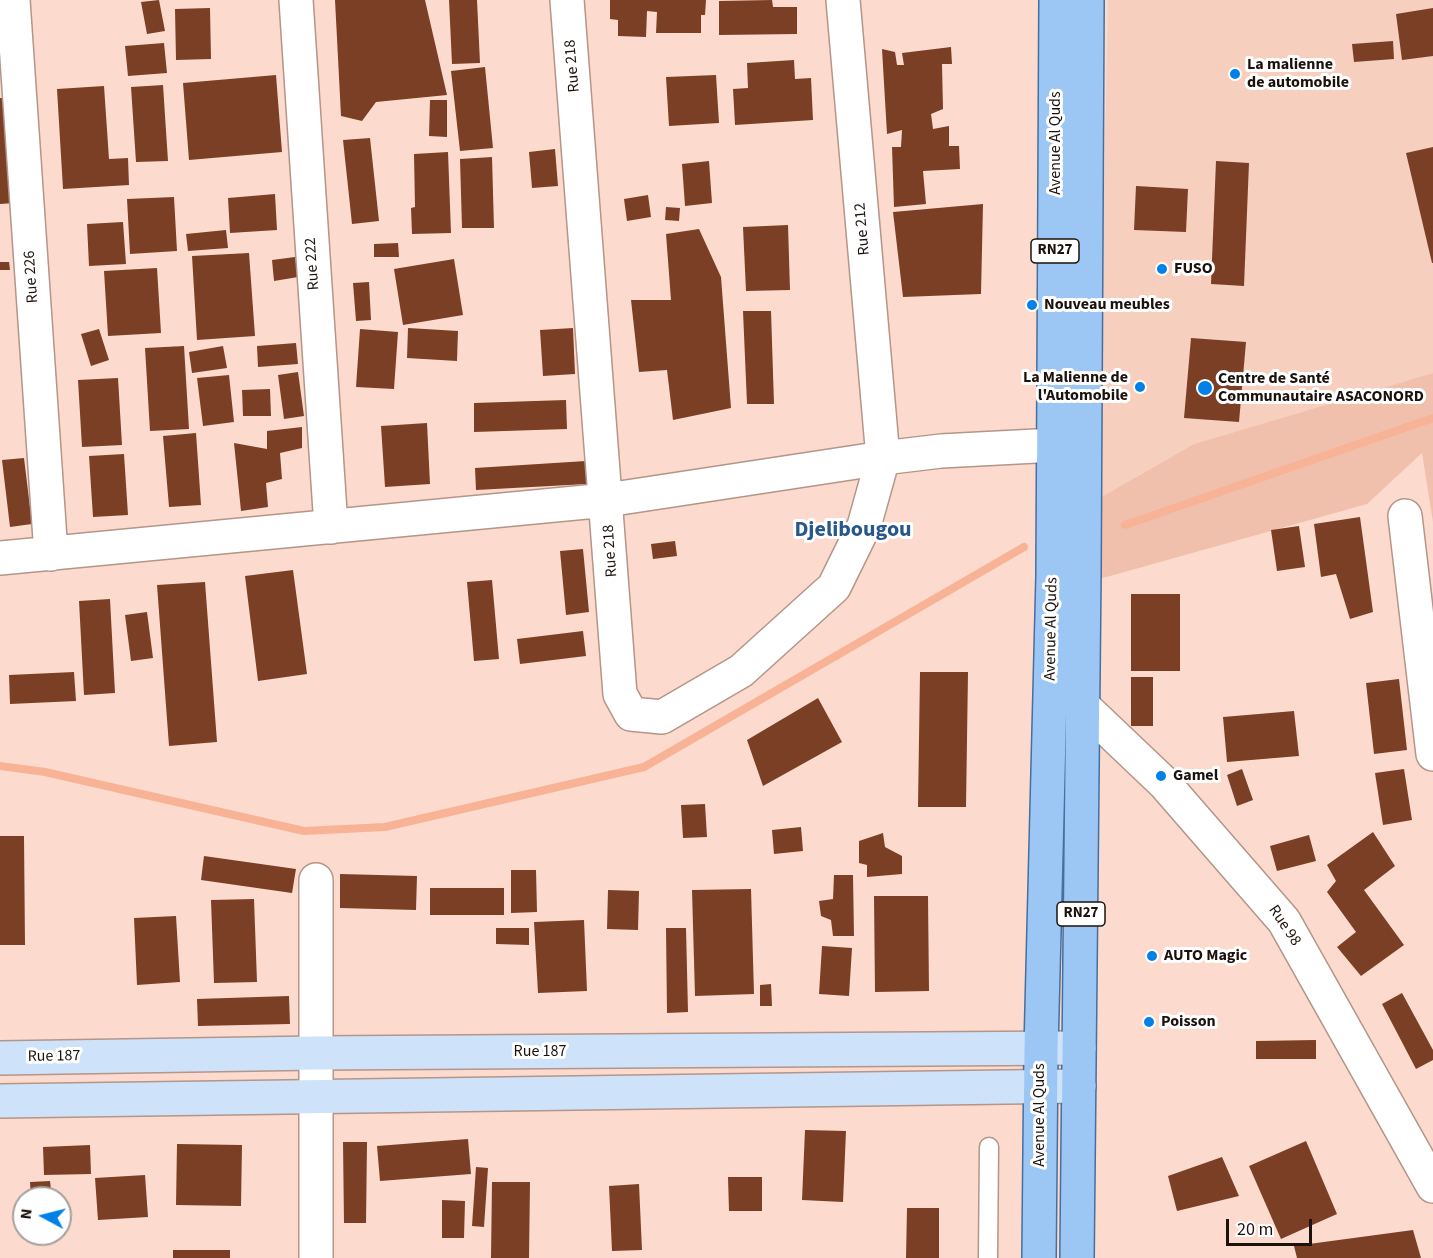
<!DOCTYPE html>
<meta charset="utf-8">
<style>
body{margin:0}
#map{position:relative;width:1433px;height:1258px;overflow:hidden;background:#fcdbce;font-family:"Source Sans 3",sans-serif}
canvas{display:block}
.north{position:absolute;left:12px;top:1186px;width:60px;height:60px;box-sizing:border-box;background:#fff;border:2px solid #a4a09e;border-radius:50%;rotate:277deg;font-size:16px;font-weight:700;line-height:24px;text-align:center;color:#1c120d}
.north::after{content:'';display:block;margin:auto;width:21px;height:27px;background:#0181e7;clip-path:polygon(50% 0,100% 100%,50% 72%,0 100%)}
.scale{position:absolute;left:1226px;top:1219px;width:86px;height:27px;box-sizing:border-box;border:3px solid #1c120d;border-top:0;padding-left:8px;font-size:18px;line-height:21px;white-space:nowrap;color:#1c120d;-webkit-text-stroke:4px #fff;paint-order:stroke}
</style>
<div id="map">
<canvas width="1433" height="1258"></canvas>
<div class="north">N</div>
<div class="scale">20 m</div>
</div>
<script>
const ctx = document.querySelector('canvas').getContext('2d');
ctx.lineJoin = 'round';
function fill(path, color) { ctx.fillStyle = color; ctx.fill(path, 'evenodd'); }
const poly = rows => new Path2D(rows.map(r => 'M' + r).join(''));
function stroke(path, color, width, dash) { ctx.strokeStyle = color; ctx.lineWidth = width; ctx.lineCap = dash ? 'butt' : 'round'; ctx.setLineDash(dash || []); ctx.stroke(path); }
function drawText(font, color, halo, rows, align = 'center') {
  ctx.font = font + ' "Source Sans 3",sans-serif'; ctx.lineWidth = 6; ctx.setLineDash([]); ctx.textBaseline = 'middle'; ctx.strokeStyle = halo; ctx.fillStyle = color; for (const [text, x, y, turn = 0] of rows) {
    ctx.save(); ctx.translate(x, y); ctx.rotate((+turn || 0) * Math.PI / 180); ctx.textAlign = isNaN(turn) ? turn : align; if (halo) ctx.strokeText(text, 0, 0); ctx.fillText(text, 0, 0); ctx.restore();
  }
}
fill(poly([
 [1108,0,1433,0,1433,373,1194,444,1098,499]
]), '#f7cfbf');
fill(poly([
 [1433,373,1433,522,1422,453,1367,504,1096,580,1098,499,1194,444]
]), '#f0c0ad');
stroke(poly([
 [1125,525,1433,418],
 [0,766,45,772,304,831,385,827,644,767,1024,547]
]), '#f8b296', 8);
fill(poly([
 [159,0,165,31,147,34,141,2],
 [335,0,425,0,447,95,376,102,362,121,341,116],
 [449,0,477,0,480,63,452,64],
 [610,0,706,0,705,15,701,15,701,33,656,33,657,12,647,11,646,37,618,36,618,20,610,19],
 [772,0,773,7,797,7,797,34,719,35,719,1],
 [210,8,211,59,176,60,175,9],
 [1433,8,1433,56,1402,60,1396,14],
 [1393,41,1394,59,1354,62,1352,44],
 [164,43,167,73,128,76,125,46],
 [951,47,952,64,942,64,943,109,931,114,933,129,949,126,949,146,959,146,960,169,923,171,926,204,894,207,892,147,901,147,902,130,887,134,882,49,895,52,897,65,904,65,902,53],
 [794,60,795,79,811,78,813,120,735,125,733,89,748,88,747,63],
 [485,67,493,148,460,151,451,71],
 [276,75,282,152,189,160,183,83],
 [716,75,719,123,669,126,666,77],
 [163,85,168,161,136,162,131,87],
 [104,86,109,159,128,158,129,185,63,189,57,89],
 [0,98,8,98,14,203,0,204],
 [430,100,447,100,447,137,429,136],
 [370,138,379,221,352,224,343,140],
 [1433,147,1433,263,1432,263,1406,153],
 [555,149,558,186,532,188,529,152],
 [448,152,451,233,412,234,411,208,415,207,414,154],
 [492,157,494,228,462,228,460,159],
 [709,161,712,203,685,206,682,164],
 [1216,161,1249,163,1244,286,1211,284],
 [1136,186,1188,189,1186,232,1134,230],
 [275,194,277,230,230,233,228,198],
 [648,195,651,217,627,221,624,199],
 [174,197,177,251,130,254,127,199],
 [983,204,981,294,903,297,893,212],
 [666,207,680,208,679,221,665,220],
 [123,222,126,264,89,266,87,224],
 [788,225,790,290,746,291,743,227],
 [699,229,721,277,731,408,673,420,667,370,639,372,631,300,671,300,666,234],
 [226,230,228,248,188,251,186,234],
 [398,243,399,257,374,257,374,244],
 [249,253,255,336,197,340,192,256],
 [295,257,298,277,274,281,272,260],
 [454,259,463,315,403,325,394,269],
 [0,262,9,262,10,270,0,270],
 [157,268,161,333,108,336,104,271],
 [369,282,371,320,356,321,353,283],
 [743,311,771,311,774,404,747,404],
 [408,328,458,331,457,361,407,358],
 [573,328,575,374,543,376,540,330],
 [99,329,109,360,91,366,81,334],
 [360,329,398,332,394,389,356,387],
 [1191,338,1246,342,1239,422,1184,418],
 [296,343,298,364,258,367,257,346],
 [184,346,189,429,150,431,145,348],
 [223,346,227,368,192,373,189,352],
 [298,372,304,416,284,419,278,375],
 [229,375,234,422,203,426,197,378],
 [118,378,122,445,82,447,78,380],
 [270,389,271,416,243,416,242,390],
 [566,400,567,429,474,432,474,403],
 [427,423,430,484,385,487,381,426],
 [302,427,302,448,280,453,282,479,266,483,268,507,241,511,234,443,267,449,267,431],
 [196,433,201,505,169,507,163,436],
 [124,454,128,515,93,517,89,456],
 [24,458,32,524,10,527,2,460],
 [586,461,587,484,476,490,475,468],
 [1360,517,1373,612,1350,619,1336,574,1321,577,1314,524],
 [1299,526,1305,567,1277,571,1271,530],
 [675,541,677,556,653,559,651,544],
 [583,549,589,612,566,615,560,551],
 [293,570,307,674,258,681,245,576],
 [492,580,499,659,474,661,467,582],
 [205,582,217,742,169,746,157,585],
 [1131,594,1180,594,1180,671,1131,671],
 [110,599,115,693,84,695,79,601],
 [147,612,153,658,131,661,125,615],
 [583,631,586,656,520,664,517,639],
 [74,672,76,701,10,704,9,675],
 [920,672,968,672,966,807,918,807],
 [1131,677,1153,677,1153,726,1131,726],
 [1399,679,1407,750,1374,754,1366,683],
 [818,698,842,742,763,786,747,740],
 [1294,711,1299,756,1227,762,1223,717],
 [1242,769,1253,800,1237,806,1227,775],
 [1404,769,1412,820,1383,825,1375,773],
 [705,804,707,837,683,838,681,805],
 [801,827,803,851,774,854,772,830],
 [1373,832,1395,866,1364,890,1404,945,1361,976,1337,947,1356,932,1327,892,1336,881,1327,865],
 [883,833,885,847,902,856,902,874,867,877,867,865,859,863,859,841],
 [1309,835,1316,861,1277,871,1270,846],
 [0,836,24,836,25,945,0,945],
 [204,856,296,869,292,893,201,880],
 [511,870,536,870,537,912,511,913],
 [340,874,417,876,416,910,340,908],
 [834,875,853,875,854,936,833,936,831,920,821,916,819,901,833,899],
 [430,888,504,888,504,915,430,915],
 [751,889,754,994,695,996,692,890],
 [608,890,639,891,638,930,607,929],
 [874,896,928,896,929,991,875,992],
 [254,899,257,982,214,983,211,900],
 [176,916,180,982,137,985,134,918],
 [584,920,587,991,538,993,534,922],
 [496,928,529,928,529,945,496,944],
 [666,928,686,928,688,1012,667,1013],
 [822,946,852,948,849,996,819,994],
 [771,984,772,1006,760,1006,760,985],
 [1402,993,1433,1050,1433,1060,1416,1069,1382,1004],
 [289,996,290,1024,198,1026,197,999],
 [1316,1040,1316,1059,1256,1059,1256,1041],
 [805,1130,846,1131,843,1202,802,1200],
 [468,1139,471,1174,380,1181,377,1146],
 [1306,1141,1337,1214,1281,1239,1249,1166],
 [343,1142,367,1142,366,1223,344,1223],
 [177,1144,242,1145,241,1206,176,1205],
 [90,1145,91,1174,44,1175,43,1147],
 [1222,1157,1239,1196,1177,1211,1168,1176],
 [476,1167,488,1168,484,1227,472,1226],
 [145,1175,148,1217,98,1220,95,1178],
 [728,1177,762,1177,762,1211,729,1211],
 [50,1181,52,1198,31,1198,30,1182],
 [492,1182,530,1182,529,1258,491,1258],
 [639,1184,642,1250,612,1251,609,1186],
 [442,1200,465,1201,464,1238,442,1238],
 [907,1208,939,1208,939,1258,906,1258],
 [1413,1230,1421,1258,1297,1258,1294,1246],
 [173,1250,230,1250,230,1258,173,1258]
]), '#7b3f26');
const lane = poly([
 [988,1258,989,1147]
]);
const street = poly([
 [13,0,51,554],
 [296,0,331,527],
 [567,0,620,694,631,714,662,717,741,671,834,587,864,526,883,458,843,0],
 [1405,516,1433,754],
 [0,558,607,500,883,458,941,451,1055,445],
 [1083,706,1164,783,1284,921,1433,1186],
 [316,880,316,1258]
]);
const secondary = poly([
 [0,1058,316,1053,1079,1048],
 [0,1101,1079,1086]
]);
const primary = poly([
 [1039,1258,1041,1049,1053,576,1056,0],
 [1077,1258,1084,571,1087,0]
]);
stroke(lane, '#b39589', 21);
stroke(street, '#b39589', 36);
stroke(secondary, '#b39589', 36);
stroke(primary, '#446f9f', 36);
stroke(lane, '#fff', 18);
stroke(street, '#fff', 33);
stroke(secondary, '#cee3fa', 33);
stroke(primary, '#9cc7f5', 33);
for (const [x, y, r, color] of [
 [1235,74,6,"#0181e7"],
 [1162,269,6,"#0181e7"],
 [1032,305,6,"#0181e7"],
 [1140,387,6,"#0181e7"],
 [1205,388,8,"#0181e7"],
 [1161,776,6,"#0181e7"],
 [1152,956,6,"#0181e7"],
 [1149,1022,6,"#0181e7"]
]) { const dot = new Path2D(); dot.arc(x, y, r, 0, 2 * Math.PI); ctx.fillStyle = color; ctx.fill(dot); stroke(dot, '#fff', 2); }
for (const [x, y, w] of [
 [1055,251,48],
 [1081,914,48]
]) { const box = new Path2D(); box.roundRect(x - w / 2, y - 12, w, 24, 4.5); ctx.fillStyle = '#fff'; ctx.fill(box); stroke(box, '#1c120d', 1.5); }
drawText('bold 15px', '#1c120d', null, [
 ["RN27",1055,251],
 ["RN27",1081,914]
]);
drawText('bold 16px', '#1c120d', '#fff', [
 ["La malienne",1247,65],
 ["de automobile",1247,83],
 ["FUSO",1174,269],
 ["Nouveau meubles",1044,305],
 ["La Malienne de",1128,378,"right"],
 ["l'Automobile",1128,396,"right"],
 ["Centre de Santé",1218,379],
 ["Communautaire ASACONORD",1218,397],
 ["Gamel",1173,776],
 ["AUTO Magic",1164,956],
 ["Poisson",1161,1022]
], 'left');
drawText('16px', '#1c120d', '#fff', [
 ["Rue 218",573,66,-95],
 ["Avenue Al Quds",1056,143,-90],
 ["Rue 212",863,229,-95],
 ["Rue 222",313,264,-94],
 ["Rue 226",32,277,-94],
 ["Rue 218",611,551,-94],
 ["Avenue Al Quds",1052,629,-89],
 ["Rue 98",1284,926,56],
 ["Rue 187",540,1052],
 ["Rue 187",54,1057,-1],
 ["Avenue Al Quds",1040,1115,-90]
]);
drawText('bold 22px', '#27578b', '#fff', [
 ["Djelibougou",853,531]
]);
</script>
